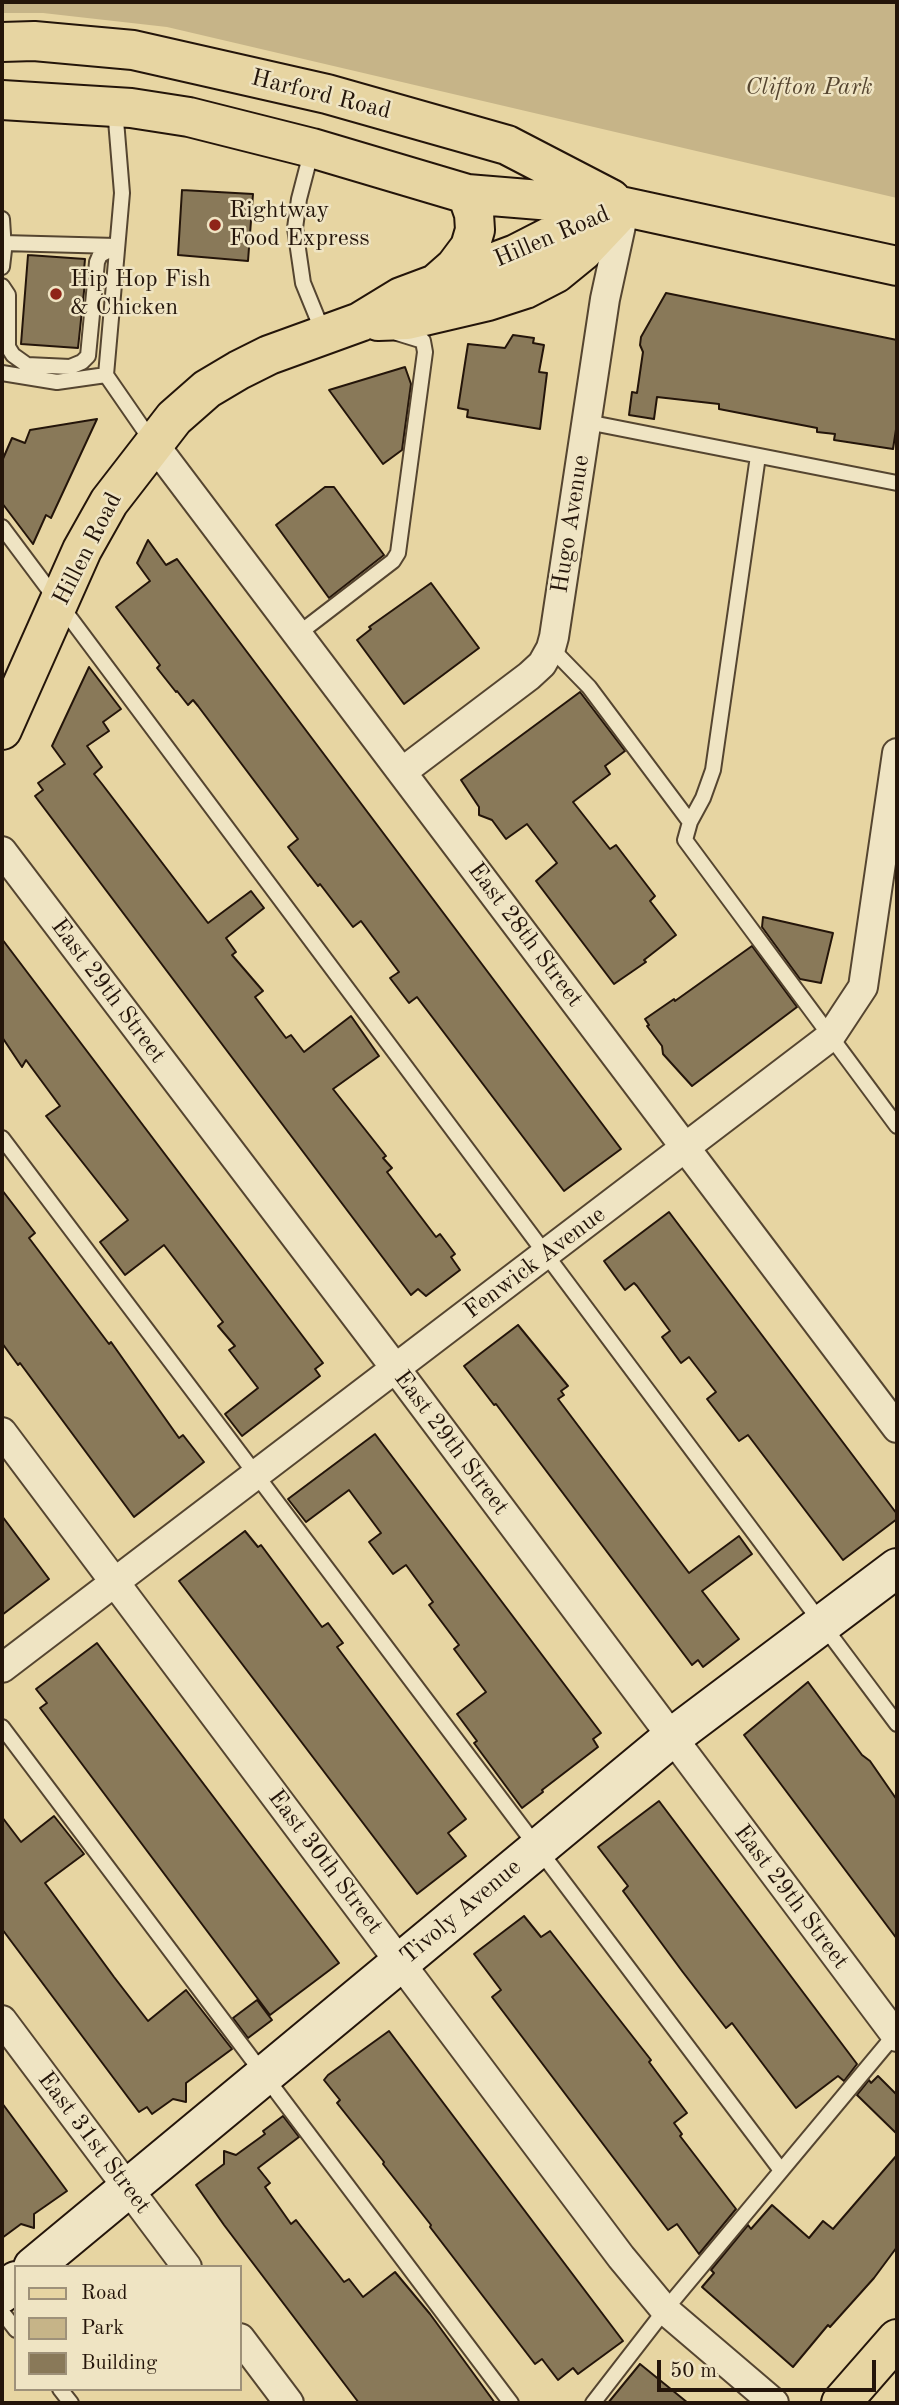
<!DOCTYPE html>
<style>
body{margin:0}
#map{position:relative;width:899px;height:2405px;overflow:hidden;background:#e7d5a2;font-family:"Old Standard TT",serif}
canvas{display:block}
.frame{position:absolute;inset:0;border:4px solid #24150a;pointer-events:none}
.legend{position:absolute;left:14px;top:2265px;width:228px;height:126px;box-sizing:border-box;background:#efe4c3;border:2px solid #9e9179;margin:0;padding:9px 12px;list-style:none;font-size:21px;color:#24150a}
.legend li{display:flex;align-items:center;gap:14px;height:35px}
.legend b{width:35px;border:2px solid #9e9179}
.scale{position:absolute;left:657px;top:2360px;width:219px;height:32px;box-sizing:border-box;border:4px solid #24150a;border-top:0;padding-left:9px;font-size:21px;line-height:24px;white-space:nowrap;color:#24150a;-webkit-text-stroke:5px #efe4c3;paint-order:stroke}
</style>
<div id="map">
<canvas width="899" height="2405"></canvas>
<div class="frame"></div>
<ul class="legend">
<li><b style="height:9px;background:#e7d5a2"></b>Road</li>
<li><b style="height:19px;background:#c6b488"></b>Park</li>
<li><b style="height:19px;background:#897959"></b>Building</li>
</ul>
<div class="scale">50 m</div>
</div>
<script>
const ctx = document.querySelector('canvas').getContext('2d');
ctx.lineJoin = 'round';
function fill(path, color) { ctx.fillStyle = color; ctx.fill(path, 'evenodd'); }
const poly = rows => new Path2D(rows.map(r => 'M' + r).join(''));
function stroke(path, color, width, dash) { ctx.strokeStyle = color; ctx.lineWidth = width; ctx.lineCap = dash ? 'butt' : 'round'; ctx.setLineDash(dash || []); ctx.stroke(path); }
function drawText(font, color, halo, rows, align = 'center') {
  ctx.font = font + ' "Old Standard TT",serif'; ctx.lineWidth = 5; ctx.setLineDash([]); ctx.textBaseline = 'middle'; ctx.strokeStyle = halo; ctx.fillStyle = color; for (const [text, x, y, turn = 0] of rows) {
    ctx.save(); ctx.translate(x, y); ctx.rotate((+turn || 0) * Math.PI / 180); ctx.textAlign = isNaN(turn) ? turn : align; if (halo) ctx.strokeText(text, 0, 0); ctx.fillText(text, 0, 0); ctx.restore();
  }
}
fill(poly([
 [2,2,897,2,897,198,167,27,43,13,2,13]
]), '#c6b488');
const building = poly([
 [182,190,253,194,248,261,178,255,182,190],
 [28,255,85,259,83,282,85,282,78,348,21,344,28,255],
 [666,293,897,340,897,423,893,449,834,440,835,434,817,432,817,428,719,409,719,404,657,397,654,419,629,415,632,392,637,393,643,352,640,345,641,337,666,293],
 [513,335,534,338,533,343,544,345,539,372,547,373,540,429,467,417,468,410,458,408,468,344,505,348,513,335],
 [405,367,411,384,402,450,383,464,329,390,405,367],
 [97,419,51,518,46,515,33,544,2,503,2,461,12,438,25,443,30,430,97,419],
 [325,487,334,487,384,555,329,598,276,525,325,487],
 [148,540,166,565,177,559,621,1149,564,1191,417,997,409,1003,390,978,399,972,361,921,353,927,320,884,318,886,288,847,298,839,198,706,193,700,188,705,177,691,176,692,157,668,160,665,116,607,150,581,137,563,148,540],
 [431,583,479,648,404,704,357,640,371,629,369,627,431,583],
 [89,667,121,709,103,722,109,731,87,746,102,767,94,774,102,784,208,923,251,891,264,908,226,938,236,952,232,955,263,991,255,997,286,1038,291,1035,304,1052,351,1016,379,1056,333,1089,386,1156,383,1158,392,1168,387,1172,411,1204,436,1237,440,1234,455,1254,451,1257,460,1270,426,1296,418,1289,411,1295,35,796,43,790,38,783,65,764,52,746,89,667],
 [580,692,625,751,605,766,610,774,573,802,610,849,616,845,655,896,650,901,676,935,644,960,646,962,614,984,536,881,557,863,527,824,506,839,492,820,479,815,479,807,461,780,580,692],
 [763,917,833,933,821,983,800,979,762,927,763,917],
 [2,939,323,1363,315,1369,320,1376,242,1436,225,1414,258,1388,229,1350,235,1346,218,1326,223,1322,164,1245,125,1275,100,1242,128,1220,46,1116,60,1106,26,1060,22,1067,2,1037,2,939],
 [752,946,797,1007,692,1086,663,1054,662,1046,647,1026,649,1025,645,1019,674,999,675,1001,752,946],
 [2,1190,35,1233,29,1238,109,1344,111,1342,179,1438,183,1435,204,1462,134,1517,20,1363,18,1365,2,1343,2,1190],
 [669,1212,897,1514,897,1519,843,1560,748,1435,739,1441,707,1399,716,1392,689,1357,681,1363,662,1337,670,1331,637,1286,634,1283,625,1290,604,1261,669,1212],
 [518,1325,568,1386,561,1391,564,1395,558,1399,689,1573,739,1536,752,1554,702,1591,739,1639,703,1667,698,1660,692,1665,496,1404,494,1405,464,1366,518,1325],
 [375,1434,601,1733,593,1739,598,1747,542,1790,543,1792,522,1808,474,1743,477,1741,457,1714,486,1692,454,1649,459,1645,429,1605,433,1602,406,1565,393,1574,369,1542,381,1533,349,1490,306,1522,288,1499,375,1434],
 [2,1516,49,1579,2,1615,2,1516],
 [245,1531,258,1547,261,1545,322,1627,328,1623,343,1643,337,1647,466,1819,448,1833,466,1856,417,1894,179,1581,245,1531],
 [97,1643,339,1963,270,2015,40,1708,47,1703,36,1689,97,1643],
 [808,1682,862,1755,870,1761,897,1800,897,1939,744,1735,808,1682],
 [659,1801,857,2064,844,2081,838,2076,796,2108,732,2023,726,2028,682,1971,623,1891,628,1886,598,1847,659,1801],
 [54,1816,84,1854,45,1883,114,1977,148,2021,186,1990,232,2049,186,2083,186,2102,173,2099,152,2114,147,2107,139,2112,2,1929,2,1817,21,1842,54,1816],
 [524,1916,541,1937,550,1931,651,2060,649,2062,687,2113,674,2123,682,2134,680,2136,736,2209,699,2254,677,2224,668,2230,492,1997,501,1990,474,1954,524,1916],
 [257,2000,272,2020,248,2038,233,2018,257,2000],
 [389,2031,623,2341,578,2374,573,2368,558,2380,542,2359,535,2364,430,2227,431,2225,383,2164,384,2162,337,2103,340,2100,324,2080,328,2075,389,2031],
 [878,2076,897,2095,897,2134,857,2095,869,2080,871,2083,878,2076],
 [2,2103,67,2191,34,2214,34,2228,21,2224,2,2238,2,2103],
 [283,2116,299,2137,258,2168,270,2183,265,2187,291,2224,296,2220,344,2282,349,2279,363,2297,395,2272,430,2314,495,2403,359,2403,224,2225,196,2185,224,2164,224,2151,236,2155,265,2134,263,2131,283,2116],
 [897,2155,897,2247,874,2278,830,2327,828,2325,793,2367,702,2287,714,2273,711,2270,748,2225,751,2229,772,2205,809,2238,823,2221,833,2229,897,2155],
 [640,2364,688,2403,608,2403,640,2364]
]);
fill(building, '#897959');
stroke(building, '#24150a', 2);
const lane = poly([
 [312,149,299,199,295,228,303,283,323,332],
 [2,219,4,250,2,267],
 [3,243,116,246],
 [2,286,8,295,8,347,13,355,27,365,70,367,82,362,88,356,97,262,100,255,117,246],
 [2,373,57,382,106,375,153,443],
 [106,375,122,193,115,108],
 [587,422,897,483],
 [758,456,713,770,703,798,690,822,685,840,897,1126],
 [2,527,897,1724],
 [298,634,393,561,398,553,425,352,423,341,397,333],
 [551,648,589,687,690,822],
 [2,1138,780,2169],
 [2,1727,511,2403],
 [2,2312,16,2330],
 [60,2389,71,2403],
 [593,2403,665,2310,897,2032]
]);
const street = poly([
 [153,443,897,1428],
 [402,772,529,676,542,664,551,648,554,637,605,299,625,207],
 [2,851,396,1369,897,2037],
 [2,1432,621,2257,665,2310,774,2403],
 [2,1668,830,1037,863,987,897,753],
 [2,2020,187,2267],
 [240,2338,289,2403]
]);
const secondary = poly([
 [33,2267,671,1738,897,1568],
 [2,2293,16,2281]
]);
const primary = poly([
 [2,42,34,41,133,50,327,94,507,145,611,199],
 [2,100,131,108,189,117,312,148,467,194,625,207,897,266],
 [438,282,455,267,470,247,475,230,474,214,467,194],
 [378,321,407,320,488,301,525,289,556,273,583,251,616,216],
 [2,730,82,550,109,502,174,418,207,389,239,370,269,355,360,322,401,297,516,254,561,231,616,210],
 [841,2403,897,2339]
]);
stroke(lane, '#554530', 18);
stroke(street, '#554530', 32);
stroke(secondary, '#24150a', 42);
stroke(primary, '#24150a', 42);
stroke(lane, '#efe4c3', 14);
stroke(street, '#efe4c3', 28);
stroke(secondary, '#efe4c3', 38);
stroke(primary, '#e7d5a2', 38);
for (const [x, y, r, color] of [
 [215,225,7,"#8f2418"],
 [56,294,7,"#8f2418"]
]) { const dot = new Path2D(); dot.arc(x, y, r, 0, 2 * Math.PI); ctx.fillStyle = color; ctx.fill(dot); stroke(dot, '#efe4c3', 2.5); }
drawText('italic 24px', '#554530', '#efe4c3', [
 ["Clifton Park",809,88]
]);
drawText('24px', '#24150a', '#efe4c3', [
 ["Harford Road",321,95,14],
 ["Hillen Road",552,237,-23],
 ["Hugo Avenue",571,524,-81],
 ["Hillen Road",88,549,-63],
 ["East 28th Street",525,935,53],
 ["East 29th Street",108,991,53],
 ["Fenwick Avenue",535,1263,-37],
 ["East 29th Street",451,1443,53],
 ["East 30th Street",325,1862,53],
 ["East 29th Street",791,1897,53],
 ["Tivoly Avenue",461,1912,-40],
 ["East 31st Street",94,2143,53]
]);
drawText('24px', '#24150a', '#efe4c3', [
 ["Rightway",229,211],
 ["Food Express",229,239],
 ["Hip Hop Fish",70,280],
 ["& Chicken",70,308]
], 'left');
</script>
